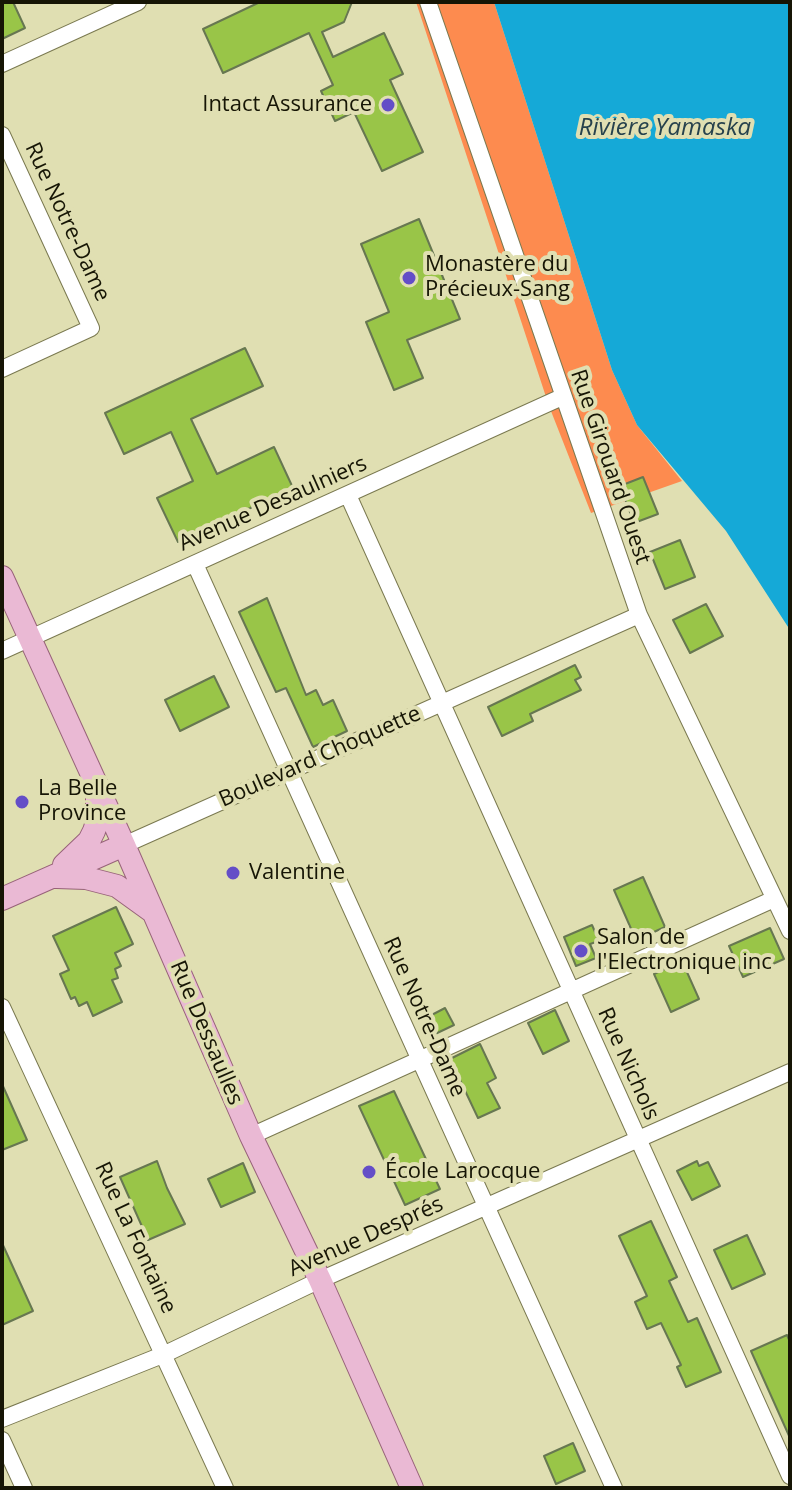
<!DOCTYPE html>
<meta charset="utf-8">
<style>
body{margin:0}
#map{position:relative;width:792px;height:1490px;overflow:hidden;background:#e0dfb2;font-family:"Open Sans",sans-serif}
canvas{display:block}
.frame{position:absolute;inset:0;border:4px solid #161505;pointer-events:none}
</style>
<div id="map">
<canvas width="792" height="1490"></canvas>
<div class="frame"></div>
</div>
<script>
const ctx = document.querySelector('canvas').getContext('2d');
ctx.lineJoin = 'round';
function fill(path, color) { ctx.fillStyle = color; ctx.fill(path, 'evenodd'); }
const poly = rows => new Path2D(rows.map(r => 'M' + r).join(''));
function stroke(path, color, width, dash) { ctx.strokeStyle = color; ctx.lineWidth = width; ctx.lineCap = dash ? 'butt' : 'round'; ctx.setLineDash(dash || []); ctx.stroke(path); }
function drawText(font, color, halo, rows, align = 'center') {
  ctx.font = font + ' "Open Sans",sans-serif'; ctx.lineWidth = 8; ctx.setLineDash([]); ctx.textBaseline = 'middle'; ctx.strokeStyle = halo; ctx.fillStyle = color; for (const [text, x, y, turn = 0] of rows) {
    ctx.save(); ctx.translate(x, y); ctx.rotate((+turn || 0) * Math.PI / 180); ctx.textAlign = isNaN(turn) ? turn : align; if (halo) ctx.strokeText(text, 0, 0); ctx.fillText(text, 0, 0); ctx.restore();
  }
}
fill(poly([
 [416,2,494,2,612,370,637,425,682,481,591,513,549,406]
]), '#fd8b4f');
fill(poly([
 [494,2,790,2,790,630,726,531,637,425,612,370]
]), '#15a9d7');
const building = poly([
 [2,2,13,2,25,28,2,39,2,2],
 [260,2,352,2,344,22,322,32,333,57,384,33,403,74,390,80,423,152,382,171,354,112,335,121,321,91,333,85,309,33,223,73,203,29,260,2],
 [419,219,460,319,407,340,423,378,394,390,366,322,389,312,361,244,419,219],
 [245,348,263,386,191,419,217,474,274,447,293,488,178,542,157,498,193,481,171,432,124,454,105,413,245,348],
 [643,477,658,514,634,523,620,486,643,477],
 [680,540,695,577,665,589,650,552,680,540],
 [267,598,306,695,316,690,323,705,333,700,347,731,313,747,286,688,276,692,239,612,267,598],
 [706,604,723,636,690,653,673,620,706,604],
 [575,665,581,677,575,680,581,690,530,714,533,721,502,736,488,707,575,665],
 [214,676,229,707,180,731,165,700,214,676],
 [643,877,665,927,636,940,614,890,643,877],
 [116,907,133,944,115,953,121,966,115,969,118,978,112,980,122,1002,93,1016,87,1002,79,1006,75,997,71,999,60,974,69,970,53,936,116,907],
 [592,925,599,941,590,944,596,958,576,966,564,937,592,925],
 [770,928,784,959,743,977,729,946,770,928],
 [682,961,699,999,671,1012,654,974,682,961],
 [445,1008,454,1025,433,1035,424,1019,445,1008],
 [555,1010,569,1041,543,1054,528,1023,555,1010],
 [480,1044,496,1078,487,1083,500,1108,478,1118,450,1059,480,1044],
 [2,1084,27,1140,2,1150,2,1084],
 [394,1091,440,1189,405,1205,359,1106,394,1091],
 [157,1161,167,1188,185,1224,148,1240,120,1177,157,1161],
 [697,1161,699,1166,708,1162,720,1186,692,1200,677,1171,697,1161],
 [243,1163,255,1192,221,1207,208,1179,243,1163],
 [651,1221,677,1277,669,1281,688,1322,697,1318,721,1372,686,1387,677,1367,681,1365,661,1323,647,1329,635,1302,647,1296,619,1236,651,1221],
 [747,1235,765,1274,732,1289,714,1250,747,1235],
 [2,1243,33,1311,2,1325,2,1243],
 [787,1335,790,1342,790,1438,751,1351,787,1335],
 [573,1443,585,1471,556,1484,544,1456,573,1443]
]);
fill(building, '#99c548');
stroke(building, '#677751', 2);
const minor = poly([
 [428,2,639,615,790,931],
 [2,64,138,2],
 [2,135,91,328,2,369],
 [348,495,790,1476],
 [195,564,614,1488],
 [2,651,562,397],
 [124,845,639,615],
 [2,1007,225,1488],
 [251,1136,774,899],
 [2,1419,165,1354,320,1280,790,1072],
 [2,1440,24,1488]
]);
const major = poly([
 [2,577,124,845,251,1136,320,1280,412,1488],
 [64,865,89,841,94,831,97,822,97,792],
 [57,877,86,878,117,886,153,912],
 [2,899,124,845]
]);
stroke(minor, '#7a7950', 18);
stroke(major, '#976279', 24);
stroke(minor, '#fff', 16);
stroke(major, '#eab9d4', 22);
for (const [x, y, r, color] of [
 [388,105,8,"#644ec7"],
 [409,278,8,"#644ec7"],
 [22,802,8,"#644ec7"],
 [233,873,8,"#644ec7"],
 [581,951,8,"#644ec7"],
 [369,1172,8,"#644ec7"]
]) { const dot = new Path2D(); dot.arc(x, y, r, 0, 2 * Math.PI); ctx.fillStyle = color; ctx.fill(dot); stroke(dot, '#e0dfb2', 3); }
drawText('22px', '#161505', '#e0dfb2', [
 ["Intact Assurance",372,105,"right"],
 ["Monastère du",425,265],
 ["Précieux-Sang",425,290],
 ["La Belle",38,789],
 ["Province",38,814],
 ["Valentine",249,873],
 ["Salon de",597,938],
 ["l'Electronique inc",597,963],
 ["École Larocque",385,1172]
], 'left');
drawText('22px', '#161505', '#e0dfb2', [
 ["Rue Notre-Dame",67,222,65],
 ["Rue Girouard Ouest",610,467,71],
 ["Avenue Desaulniers",273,504,-24],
 ["Boulevard Choquette",320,757,-24],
 ["Rue Notre-Dame",424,1017,66],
 ["Rue Dessaulles",206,1033,67],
 ["Rue Nichols",628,1064,66],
 ["Avenue Després",366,1237,-24],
 ["Rue La Fontaine",135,1238,65]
]);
drawText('italic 24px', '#27424d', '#e0dfb2', [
 ["Rivière Yamaska",665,128]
]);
</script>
